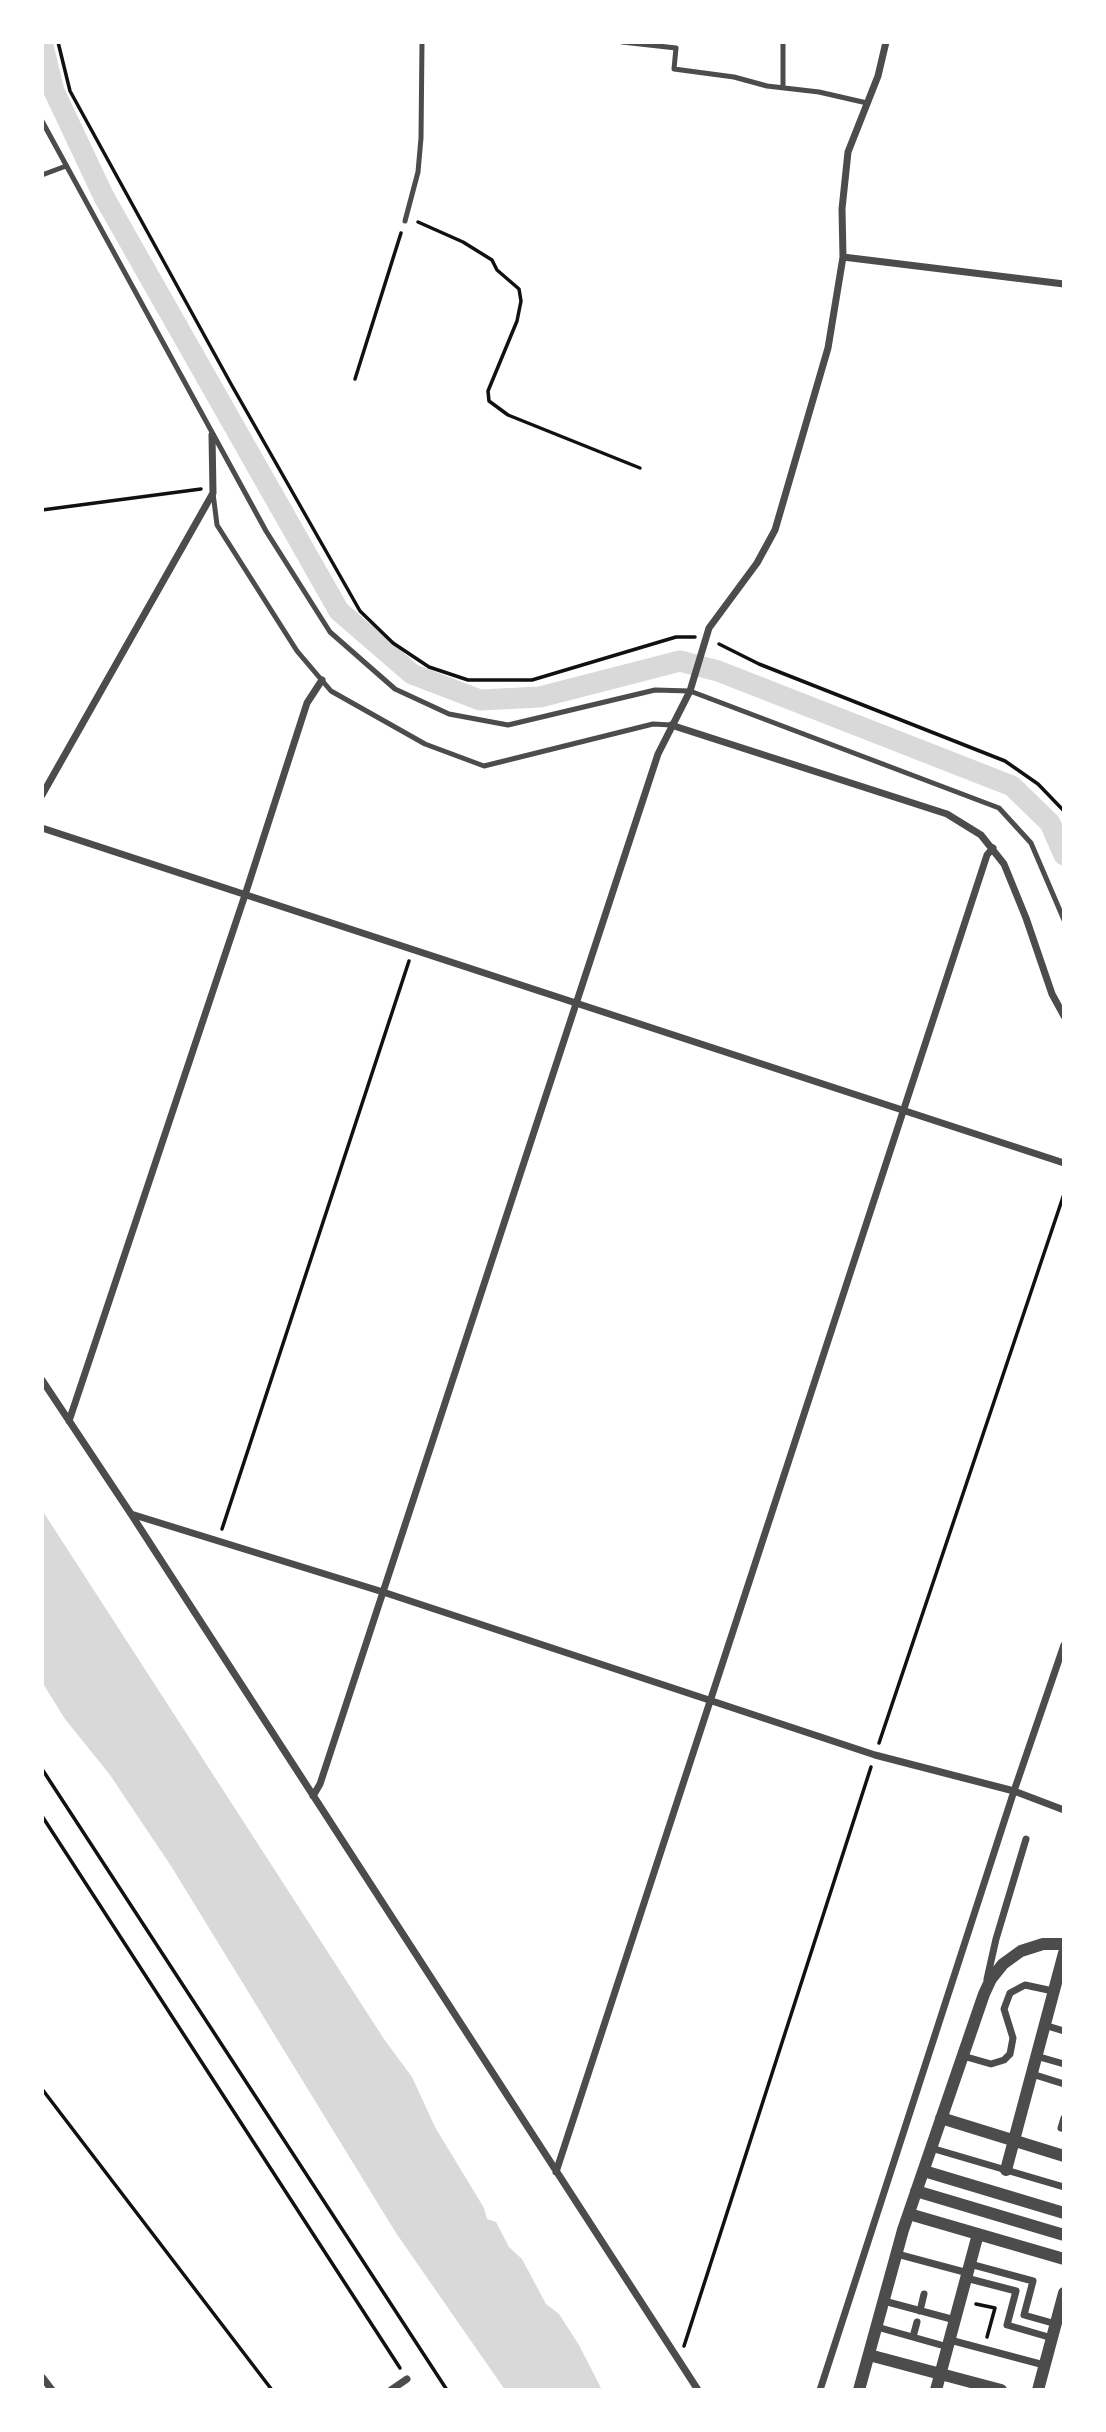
<!DOCTYPE html>
<style>
body{margin:0}
#map{position:relative;width:1106px;height:2432px;overflow:hidden;background:#fff;font-family:Arial,sans-serif}
canvas{display:block}
.frame{position:absolute;inset:0;border:44px solid #fff;pointer-events:none}
</style>
<div id="map">
<canvas width="1106" height="2432"></canvas>
<div class="frame"></div>
</div>
<script>
const ctx = document.querySelector('canvas').getContext('2d');
ctx.lineJoin = 'round';
function fill(path, color) { ctx.fillStyle = color; ctx.fill(path, 'evenodd'); }
const poly = rows => new Path2D(rows.map(r => 'M' + r).join(''));
function stroke(path, color, width, dash) { ctx.strokeStyle = color; ctx.lineWidth = width; ctx.lineCap = dash ? 'butt' : 'round'; ctx.setLineDash(dash || []); ctx.stroke(path); }
fill(poly([
 [42,1510,384,2039,412,2077,435,2127,484,2208,487,2219,496,2222,509,2247,522,2259,546,2304,559,2314,579,2345,602,2390,505,2390,396,2233,171,1866,110,1775,65,1719,42,1682]
]), '#d9d9d9');
stroke(poly([
 [42,42,54,91,104,197,339,611,412,674,480,700,540,697,680,661,718,671,1012,786,1050,823,1064,855]
]), '#d9d9d9', 21);
stroke(poly([
 [58,42,70,91,231,384,360,611,393,643,429,667,468,680,532,680,676,637,695,637],
 [418,222,463,242,492,260,497,270,519,289,521,301,517,321,488,391,489,401,508,415,640,468],
 [355,379,401,233],
 [42,510,201,489],
 [719,644,759,664,1005,761,1038,784,1064,811],
 [222,1529,409,961],
 [879,1743,1064,1194],
 [42,1769,447,2390],
 [42,1816,400,2368],
 [42,2089,272,2390],
 [976,2304,995,2308,987,2337],
 [684,2346,871,1767]
]), '#111', 3.5);
stroke(poly([
 [622,42,676,48,674,69,734,77,767,86,819,92,867,103],
 [783,88,783,42],
 [42,121,266,531,330,632,395,689,449,714,508,725,655,690,690,691,999,808,1031,843,1064,920],
 [42,175,66,166],
 [405,221,418,172,421,138,422,42],
 [213,493,217,525,297,651,331,691,425,744,484,766,653,724,671,725]
]), '#4c4c4c', 5);
stroke(poly([
 [843,257,1064,284],
 [671,725,947,814,981,835,1004,864,1026,918,1052,994,1064,1016],
 [42,795,213,493,212,435],
 [42,828,1064,1163],
 [42,1380,131,1514,698,2390],
 [69,1421,245,895,307,703,322,680],
 [131,1514,383,1592,875,1755,1014,1791,1064,1810],
 [313,1796,320,1784,658,754,690,691,709,628,757,563,775,530,828,348,843,257,842,209,848,152,878,76,886,42],
 [987,1979,996,1939,1026,1839],
 [1044,2025,1064,2031],
 [963,2056,991,2064,1004,2060,1010,2054,1013,2038,1004,2009,1010,1993,1025,1985,1053,1991],
 [1036,2056,1064,2064],
 [1032,2074,1064,2084],
 [1064,2118,1061,2128,1064,2129],
 [931,2148,1064,2187],
 [556,2172,987,855,993,848],
 [897,2254,968,2273],
 [970,2264,1033,2281,1024,2315,1056,2324],
 [966,2278,1016,2291,1007,2325,1052,2338],
 [884,2301,955,2320],
 [920,2311,924,2294],
 [877,2327,948,2347],
 [913,2337,917,2322],
 [950,2340,1044,2365],
 [42,2377,52,2390],
 [391,2390,407,2379],
 [820,2390,1014,1791,1064,1645]
]), '#4c4c4c', 7);
stroke(poly([
 [941,2118,1064,2156],
 [1006,2170,1064,1953],
 [924,2171,1064,2213],
 [916,2191,1064,2235],
 [909,2214,1064,2259],
 [869,2355,1001,2390],
 [859,2390,903,2230,984,1994,991,1979,1003,1964,1021,1951,1043,1944,1064,1944],
 [936,2390,978,2234],
 [1038,2390,1064,2293]
]), '#4c4c4c', 12);
</script>
